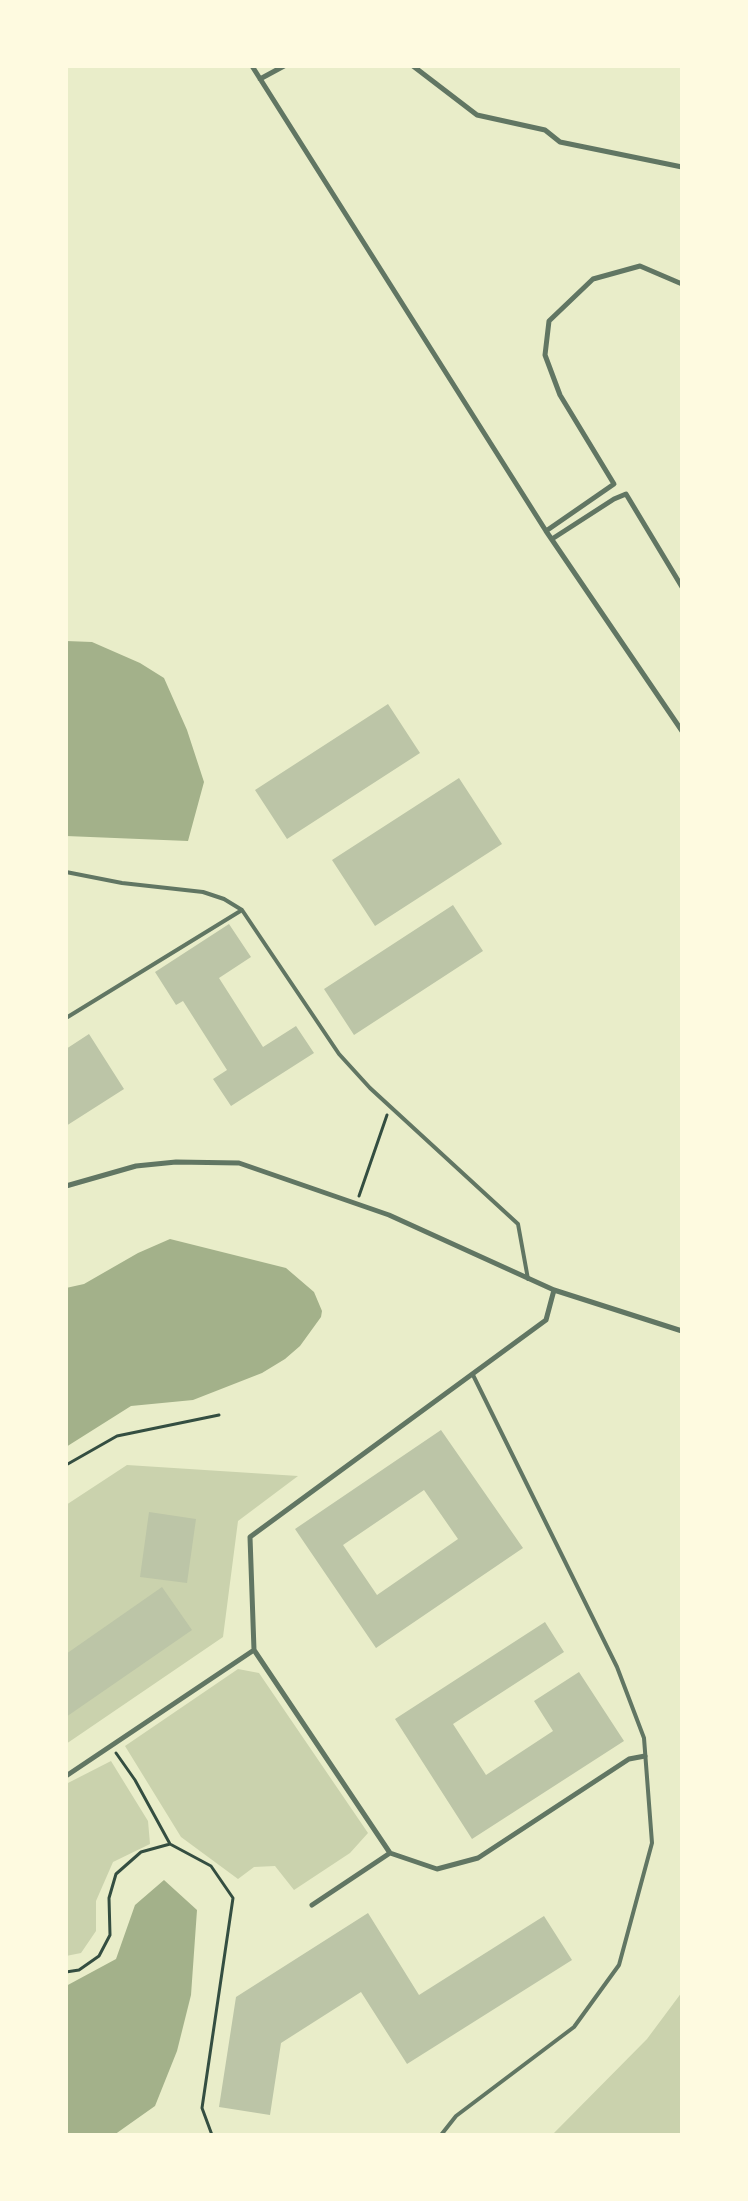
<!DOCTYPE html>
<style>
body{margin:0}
#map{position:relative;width:748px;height:2201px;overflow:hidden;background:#e9edc9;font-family:"Golos Text",sans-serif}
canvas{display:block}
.frame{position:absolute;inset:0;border:68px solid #fefae0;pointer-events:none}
</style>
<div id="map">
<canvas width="748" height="2201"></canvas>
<div class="frame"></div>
</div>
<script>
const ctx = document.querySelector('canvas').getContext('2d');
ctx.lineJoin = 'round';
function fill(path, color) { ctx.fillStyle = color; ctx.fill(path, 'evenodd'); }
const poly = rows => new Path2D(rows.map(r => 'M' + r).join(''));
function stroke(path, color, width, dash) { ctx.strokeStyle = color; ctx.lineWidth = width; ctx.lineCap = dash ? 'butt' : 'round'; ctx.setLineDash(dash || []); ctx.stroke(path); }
fill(poly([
 [127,1465,298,1476,238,1521,223,1637,66,1744,66,1505],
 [238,1669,259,1673,368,1833,350,1853,294,1890,275,1866,254,1867,238,1879,181,1837,125,1746],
 [111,1761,148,1821,150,1844,113,1862,96,1901,96,1931,81,1953,66,1956,66,1784],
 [682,1992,682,2135,552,2135,647,2039]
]), '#cad2ad');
fill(poly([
 [66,641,92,642,140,663,164,678,187,730,204,782,188,841,66,836],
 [170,1239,286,1268,314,1292,322,1311,321,1317,300,1346,285,1359,262,1373,193,1400,131,1406,66,1447,66,1288,84,1284,138,1253],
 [164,1880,197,1910,191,1995,177,2051,155,2106,114,2135,66,2135,66,1986,116,1959,135,1905]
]), '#a3b18a');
fill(poly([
 [388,704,420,753,287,839,255,790],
 [459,778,502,844,375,926,332,860],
 [453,905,483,951,354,1035,324,989],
 [229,924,251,957,219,978,263,1047,296,1026,314,1053,231,1106,213,1079,227,1070,183,1001,176,1005,155,972],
 [89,1034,124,1089,66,1126,66,1049],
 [441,1430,523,1548,376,1648,295,1529],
 [424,1490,458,1539,377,1595,343,1545],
 [149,1512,196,1519,187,1583,140,1577],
 [162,1587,192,1630,66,1717,66,1654],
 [545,1622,564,1652,453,1724,486,1775,553,1731,534,1701,579,1672,624,1741,472,1839,395,1719],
 [368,1913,419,1995,544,1916,572,1960,407,2064,361,1992,281,2043,270,2115,219,2107,236,1997]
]), '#bcc5a7');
stroke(poly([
 [359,1196,387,1115],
 [66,1465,117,1436,219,1415],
 [116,1753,135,1780,170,1844,211,1866,233,1898,202,2108,212,2135],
 [66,1972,79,1970,99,1956,110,1935,109,1898,116,1874,141,1852,170,1844]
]), '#344e41', 3);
stroke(poly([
 [66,872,122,883,203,892,224,899,242,910,339,1054,370,1088,518,1224,528,1279],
 [66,1018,242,910],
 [441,2135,456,2116,574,2027,619,1965,652,1843,644,1738,617,1667,473,1375]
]), '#617663', 4);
stroke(poly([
 [252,66,546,531,682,731],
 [413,66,477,115,545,130,560,142,682,167],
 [260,79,284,66],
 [546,531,614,484,560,395,545,355,549,321,593,279,640,266,682,284],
 [552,539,614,499,626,494,682,587],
 [66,1186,136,1166,176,1162,239,1163,389,1215,554,1290,682,1331],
 [254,1650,390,1853,437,1869,478,1858,629,1759,645,1756],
 [66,1776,254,1650,250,1537,546,1320,554,1290],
 [312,1905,390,1853]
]), '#617663', 5);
</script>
